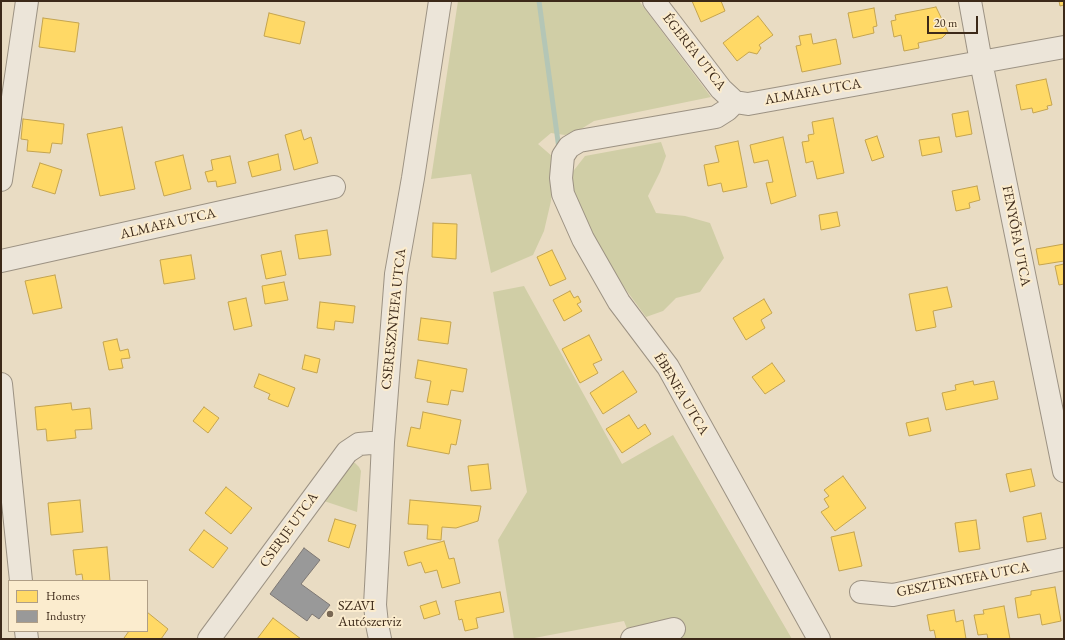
<!DOCTYPE html>
<meta charset="utf-8">
<style>
body{margin:0}
#map{position:relative;width:1065px;height:640px;overflow:hidden;background:#e9dcc3;font-family:"EB Garamond",serif}
canvas{display:block}
.frame{position:absolute;inset:0;border:2px solid #3c2919;pointer-events:none}
.legend{position:absolute;left:8px;top:580px;width:140px;height:52px;box-sizing:border-box;background:#fbecce;border:1px solid #af9e86;margin:0;padding:5px 7px;list-style:none;font-size:12px;color:#3c2919}
.legend li{display:flex;align-items:center;gap:8px;height:20px}
.legend b{width:20px;border:1px solid #af9e86}
.scale{position:absolute;left:927px;top:16px;width:51px;height:18px;box-sizing:border-box;border:2px solid #3c2919;border-top:0;padding-left:5px;font-size:12px;line-height:14px;white-space:nowrap;color:#3c2919;-webkit-text-stroke:3px #fbecce;paint-order:stroke}
</style>
<div id="map">
<canvas width="1065" height="640"></canvas>
<div class="frame"></div>
<ul class="legend">
<li><b style="height:11px;background:#ffd966"></b>Homes</li>
<li><b style="height:11px;background:#999"></b>Industry</li>
</ul>
<div class="scale">20 m</div>
</div>
<script>
const ctx = document.querySelector('canvas').getContext('2d');
ctx.lineJoin = 'round';
function fill(path, color) { ctx.fillStyle = color; ctx.fill(path, 'evenodd'); }
const poly = rows => new Path2D(rows.map(r => 'M' + r).join(''));
function stroke(path, color, width, dash) { ctx.strokeStyle = color; ctx.lineWidth = width; ctx.lineCap = dash ? 'butt' : 'round'; ctx.setLineDash(dash || []); ctx.stroke(path); }
function drawText(font, color, halo, rows, align = 'center') {
  ctx.font = font + ' "EB Garamond",serif'; ctx.lineWidth = 4; ctx.setLineDash([]); ctx.textBaseline = 'middle'; ctx.strokeStyle = halo; ctx.fillStyle = color; for (const [text, x, y, turn = 0] of rows) {
    ctx.save(); ctx.translate(x, y); ctx.rotate((+turn || 0) * Math.PI / 180); ctx.textAlign = isNaN(turn) ? turn : align; if (halo) ctx.strokeText(text, 0, 0); ctx.fillText(text, 0, 0); ctx.restore();
  }
}
fill(poly([
 [458,1,639,1,711,97,594,121,578,131,565,135,551,133,538,144,553,157,551,201,544,231,533,255,491,273,471,174,431,179],
 [661,142,666,156,660,172,648,196,656,213,685,216,710,223,724,258,700,292,676,298,663,311,646,317,607,264,574,193,571,174,585,156],
 [524,286,622,464,673,435,792,639,631,639,624,621,529,639,514,639,498,540,527,492,493,292],
 [349,463,355,463,359,467,361,471,357,512,324,501,343,468]
]), '#d0cea6');
const homes = poly([
 [692,1,721,1,725,11,701,22,692,1],
 [1059,1,1064,1,1064,5,1060,6,1059,1],
 [936,7,948,32,942,38,918,43,919,48,904,51,901,35,894,37,891,21,896,20,895,15,936,7],
 [874,8,877,26,873,27,874,33,853,38,848,13,874,8],
 [269,13,305,22,300,44,264,36,269,13],
 [758,16,773,35,759,45,761,48,757,54,749,52,737,61,723,43,758,16],
 [43,18,79,23,75,52,39,47,43,18],
 [811,34,813,44,836,39,841,64,802,72,796,46,801,45,799,36,811,34],
 [1046,79,1052,105,1047,106,1048,109,1033,113,1032,108,1021,110,1016,85,1046,79],
 [968,111,972,134,956,137,952,114,968,111],
 [833,118,844,173,817,179,813,161,806,163,802,142,809,141,808,135,814,134,812,122,833,118],
 [23,119,64,124,62,144,52,143,50,153,27,151,28,140,21,139,23,119],
 [122,127,135,189,100,196,87,134,122,127],
 [301,130,304,140,311,137,318,163,294,170,285,135,301,130],
 [877,136,884,157,872,161,865,140,877,136],
 [783,137,796,196,771,204,766,183,773,182,768,160,754,163,750,145,783,137],
 [939,137,942,152,922,156,919,140,939,137],
 [738,141,747,187,723,192,721,183,708,186,704,165,719,162,715,146,738,141],
 [278,154,281,170,252,177,248,162,278,154],
 [183,155,191,189,164,196,155,162,183,155],
 [230,156,236,183,217,187,216,181,208,182,205,172,213,170,211,160,230,156],
 [40,163,62,170,55,194,32,187,40,163],
 [977,186,980,200,969,203,970,208,956,211,952,191,977,186],
 [837,212,840,226,821,230,819,215,837,212],
 [433,223,457,224,456,259,432,257,433,223],
 [327,230,331,255,299,259,295,235,327,230],
 [1064,244,1064,261,1039,265,1036,249,1064,244],
 [552,250,566,279,550,286,537,257,552,250],
 [281,251,286,275,266,279,261,255,281,251],
 [191,255,195,279,164,284,160,260,191,255],
 [1064,264,1064,284,1059,285,1055,266,1064,264],
 [55,275,62,308,33,314,25,281,55,275],
 [284,282,288,300,265,304,262,286,284,282],
 [947,287,952,307,933,311,936,327,916,331,909,294,947,287],
 [570,291,574,298,578,296,581,302,577,304,582,311,564,321,553,300,570,291],
 [246,298,252,326,234,330,228,302,246,298],
 [764,299,772,313,761,320,765,328,746,340,733,318,764,299],
 [320,302,355,306,353,323,335,321,334,330,317,328,320,302],
 [421,318,451,322,448,344,418,340,421,318],
 [589,335,602,360,593,364,598,373,580,383,562,349,589,335],
 [117,339,120,351,128,349,130,358,121,359,123,368,109,370,103,342,117,339],
 [305,355,320,359,317,373,302,369,305,355],
 [418,360,467,369,463,392,451,390,448,405,427,402,431,381,415,378,418,360],
 [772,363,785,381,765,394,752,377,772,363],
 [623,371,637,392,603,414,590,393,623,371],
 [259,374,295,388,288,407,268,399,270,394,254,387,259,374],
 [973,381,974,385,994,381,998,399,946,410,942,393,956,390,955,385,973,381],
 [71,403,72,410,90,408,92,429,75,430,76,438,47,441,46,429,37,430,35,407,71,403],
 [204,407,219,418,208,433,193,421,204,407],
 [423,412,461,420,456,445,451,444,449,454,407,446,411,427,420,429,423,412],
 [629,415,638,429,645,424,651,434,622,453,606,429,629,415],
 [928,418,931,431,909,436,906,423,928,418],
 [488,464,491,489,471,491,468,466,488,464],
 [1031,469,1035,486,1010,492,1006,474,1031,469],
 [843,476,866,508,835,531,821,512,829,507,824,499,829,496,824,490,843,476],
 [226,487,252,508,231,534,205,513,226,487],
 [80,500,83,532,51,535,48,503,80,500],
 [410,500,481,506,478,521,456,528,442,527,441,540,427,539,428,525,408,524,410,500],
 [1041,513,1046,539,1027,542,1023,517,1041,513],
 [335,519,356,525,349,548,328,541,335,519],
 [976,520,980,549,959,552,955,523,976,520],
 [204,530,228,548,213,568,189,550,204,530],
 [854,532,862,566,839,571,831,537,854,532],
 [444,541,449,559,454,558,460,583,442,588,437,570,425,573,421,562,408,566,404,552,444,541],
 [107,547,110,581,83,581,82,574,76,575,73,550,107,547],
 [1055,587,1061,621,1042,625,1040,614,1018,618,1015,598,1031,595,1031,591,1055,587],
 [500,592,504,612,476,618,478,628,465,631,462,619,459,620,455,601,500,592],
 [436,601,440,614,424,619,420,606,436,601],
 [1004,606,1010,639,988,639,987,634,978,635,974,615,984,614,983,610,1004,606],
 [954,610,956,622,963,620,966,639,936,639,934,630,930,631,927,615,954,610],
 [147,612,168,629,161,639,126,639,124,638,129,631,147,631,147,612],
 [273,618,301,639,257,639,273,618]
]);
fill(homes, '#ffd966');
stroke(homes, '#c4a44f', 1);
const industry = poly([
 [304,548,320,560,301,584,330,605,319,619,312,614,307,621,270,594,304,548]
]);
fill(industry, '#999');
stroke(industry, '#7d7773', 1);
stroke(poly([
 [539,1,559,149]
]), '#b4c6b6', 5);
const minor = poly([
 [654,1,721,89,735,102],
 [970,1,981,62,1064,471],
 [735,102,727,110,716,117,579,141,569,147,563,156,561,178,563,194,583,239,619,302,668,367,819,639],
 [735,102,748,104,1064,47],
 [1,180,27,1],
 [1,261,334,187],
 [1,384,21,581],
 [861,592,893,595,1064,559],
 [26,631,27,639],
 [209,639,347,452,359,444,383,442],
 [380,639,377,624,375,605,378,549,383,442,396,274,413,178,440,1],
 [632,639,674,629]
]);
stroke(minor, '#9c9283', 24);
stroke(minor, '#ece5d9', 22);
for (const [x, y, r, color] of [
 [330,614,4,"#796854"]
]) { const dot = new Path2D(); dot.arc(x, y, r, 0, 2 * Math.PI); ctx.fillStyle = color; ctx.fill(dot); stroke(dot, '#fbecce', 1.5); }
drawText('14px', '#3c2919', '#fbecce', [
 ["ÉGERFA UTCA",694,52,52],
 ["ALMAFA UTCA",813,92,-10],
 ["ALMAFA UTCA",168,224,-13],
 ["FENYŐFA UTCA",1016,236,79],
 ["CSERESZNYEFA UTCA",394,319,-84],
 ["ÉBENFA UTCA",681,394,59],
 ["CSERJE UTCA",289,530,-54],
 ["GESZTENYEFA UTCA",963,580,-11]
]);
drawText('14px', '#3c2919', '#fbecce', [
 ["SZAVI",338,606],
 ["Autószerviz",338,622]
], 'left');
</script>
